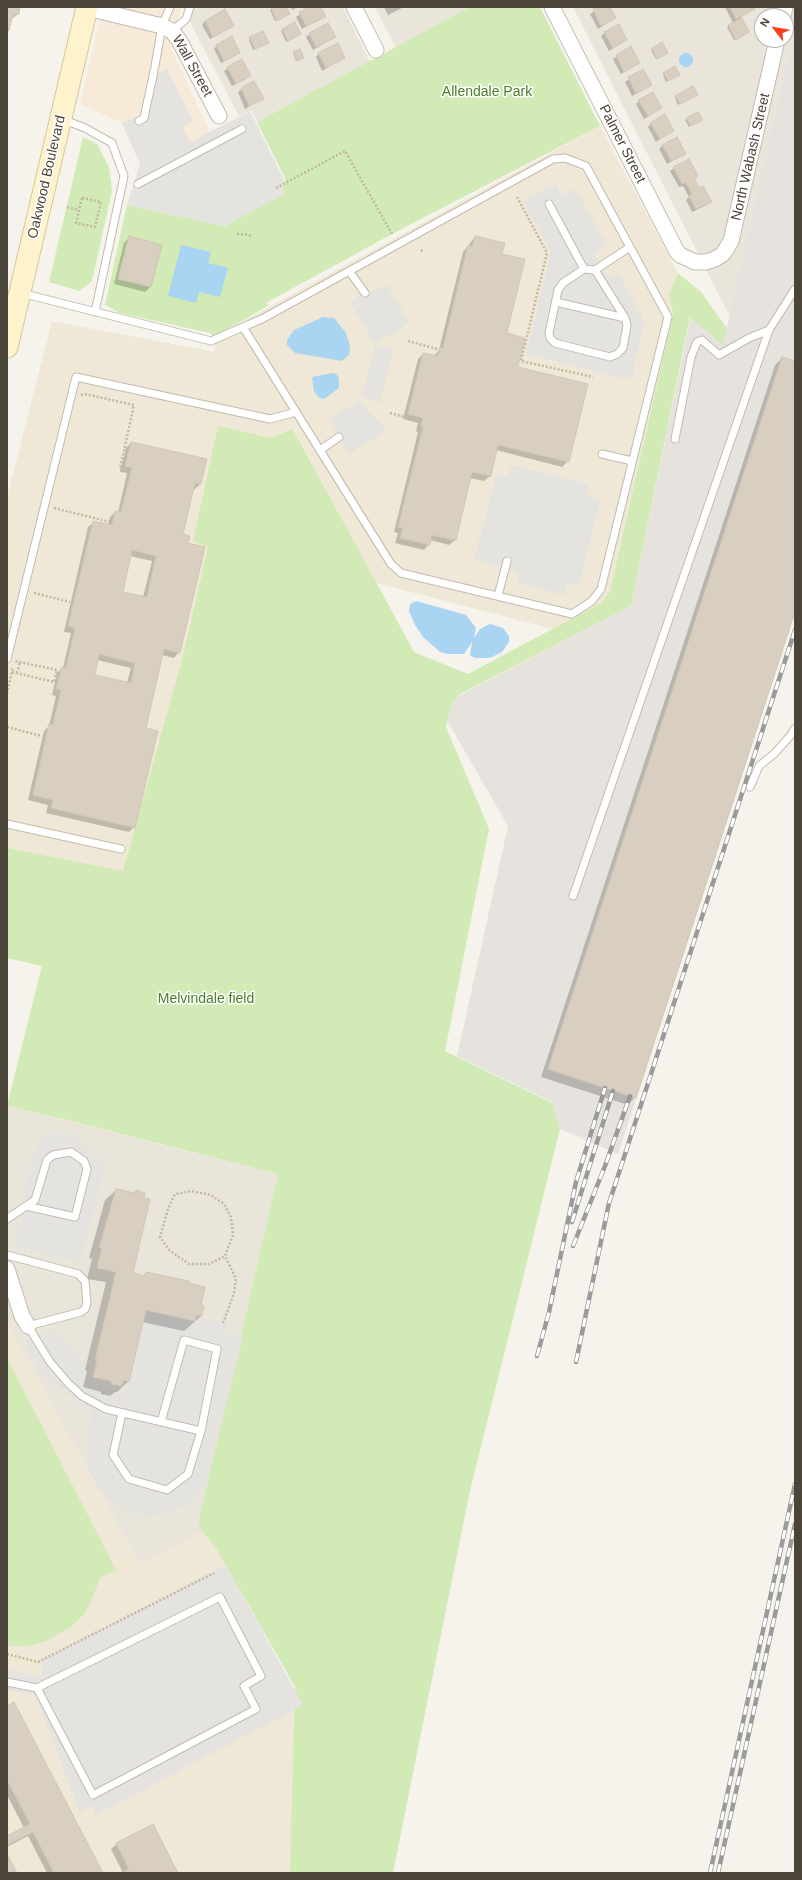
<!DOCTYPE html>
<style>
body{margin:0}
#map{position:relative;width:802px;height:1880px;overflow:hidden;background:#f6f3ec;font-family:Helvetica,sans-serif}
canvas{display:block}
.frame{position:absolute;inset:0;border:8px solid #4b4439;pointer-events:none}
.north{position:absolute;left:754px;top:8px;width:40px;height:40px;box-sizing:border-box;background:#fff;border:1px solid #b7b4b0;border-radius:50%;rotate:301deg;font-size:11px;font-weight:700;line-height:16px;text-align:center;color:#4b4439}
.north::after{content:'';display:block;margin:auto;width:14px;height:18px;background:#fc3f1d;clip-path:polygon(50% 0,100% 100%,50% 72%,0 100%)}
</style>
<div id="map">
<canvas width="802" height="1880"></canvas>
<div class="frame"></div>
<div class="north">N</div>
</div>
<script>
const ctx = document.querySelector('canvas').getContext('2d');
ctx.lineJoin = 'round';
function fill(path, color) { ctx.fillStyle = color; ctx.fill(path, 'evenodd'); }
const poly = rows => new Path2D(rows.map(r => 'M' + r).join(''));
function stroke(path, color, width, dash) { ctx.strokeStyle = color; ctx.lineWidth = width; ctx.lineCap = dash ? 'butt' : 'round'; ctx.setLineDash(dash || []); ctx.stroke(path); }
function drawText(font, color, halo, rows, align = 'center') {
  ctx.font = font + ' Helvetica,sans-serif'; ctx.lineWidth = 3; ctx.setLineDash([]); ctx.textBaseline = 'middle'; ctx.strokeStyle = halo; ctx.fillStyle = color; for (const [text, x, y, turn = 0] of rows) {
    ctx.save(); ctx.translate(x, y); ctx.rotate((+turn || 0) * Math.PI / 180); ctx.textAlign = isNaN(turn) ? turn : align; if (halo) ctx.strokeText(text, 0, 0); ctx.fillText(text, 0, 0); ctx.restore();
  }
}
fill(poly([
 [182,7,343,7,370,62,257,122,251,110,239,116],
 [375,7,470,7,396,48],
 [573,7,795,7,795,26,730,317],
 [762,16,786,16,786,40,762,40],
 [7,1106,278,1174,198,1523,202,1531,139,1565,7,1322]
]), '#eae5da');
fill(poly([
 [103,7,182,7,169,44,210,132,250,111,284,180,224,226,127,205,140,164,122,123,80,104]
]), '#f7ead8');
fill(poly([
 [795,26,795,612,618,1154,560,1129,552,1102,457,1056,508,826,448,722,451,706,460,695,631,606,691,316,723,345]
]), '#e6e2dd');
fill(poly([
 [600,126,678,273,669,295,673,314,610,591,601,603,553,629,376,583,294,429,271,439,317,1159,240,1592,379,1873,7,1873,7,1322,138,1564,202,1531,198,1523,278,1174,7,1106,42,966,7,958,7,497,52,321,215,352,214,337]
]), '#efe8d6');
fill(poly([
 [470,7,540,7,600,126,392,234,266,303,269,305,214,337,210,333,120,313,105,305,127,205,224,226,223,228,286,180,257,122],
 [83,137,97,144,109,167,112,191,92,281,79,291,49,282],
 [678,273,701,292,727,328,723,345,690,317,631,606,460,694,451,706,446,727,489,829,445,1051,552,1103,560,1129,469,1495,393,1873,290,1873,295,1687,215,1546,202,1531,198,1523,278,1174,68,1120,7,1106,42,966,7,958,7,848,123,871,183,656,208,547,193,541,218,426,271,438,293,429,414,652,468,674,601,603,610,591,673,314,669,295],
 [7,1358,116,1570,100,1578,90,1603,84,1614,71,1627,46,1641,28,1646,7,1646]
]), '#d2eab5');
fill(poly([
 [167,69,193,120,183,128,190,142,250,111,284,180,283,195,224,226,127,205,140,164,122,123,140,115,150,78],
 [556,184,562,195,575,189,607,245,594,253,608,277,619,274,642,317,644,324,632,377,628,379,526,354,551,252,523,201],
 [387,285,409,322,402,328,374,343,350,302,358,296],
 [375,346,394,349,379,403,362,397],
 [360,400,366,410,382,424,386,431,349,454,330,419],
 [512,465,589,484,587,496,601,500,579,586,568,583,564,595,517,583,518,572,474,560,496,474,508,476],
 [55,1132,71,1136,82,1145,92,1159,102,1157,105,1165,80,1263,13,1245,27,1203,25,1190,37,1146,42,1137],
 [146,1310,195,1321,196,1317,228,1325,227,1334,243,1337,207,1484,197,1496,183,1507,149,1517,132,1513,118,1506,107,1497,96,1484,89,1468,87,1452,93,1410,81,1404,44,1376,33,1359,24,1341,51,1330,90,1369,89,1375,107,1388,125,1395],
 [226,1565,303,1705,96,1815,92,1805,80,1812,35,1695,7,1690,7,1669,42,1678,42,1660]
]), '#e5e3e0');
fill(poly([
 '679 60a7 7 0 1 1 14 0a7 7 0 1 1-14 0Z',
 [181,245,211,252,208,263,228,268,220,297,199,292,196,303,168,296],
 [323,317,334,318,346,333,350,346,349,355,342,361,295,353,287,345,287,340,294,330],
 [332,373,336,374,339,378,339,388,324,399,320,398,314,392,312,377],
 [416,601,466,615,476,628,474,638,480,629,490,624,503,628,509,636,509,642,502,652,490,658,476,658,470,656,472,642,464,654,448,654,440,652,423,637,415,625,409,611,410,604]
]), '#a9d4f2');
fill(poly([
 [7,7,19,7,18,14,10,21,7,31],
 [274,7,285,7,289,14,275,21,270,10],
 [291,7,298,7,292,10],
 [311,7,320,7,324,16,302,29,296,17],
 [384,7,404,7,388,15],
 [600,7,609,7,615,18,598,29,590,14],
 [725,7,753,7,754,9,740,18,748,32,734,40,727,27,733,23],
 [205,21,233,26,210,39,202,25],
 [295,23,298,35,286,42,281,31],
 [605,33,626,40,609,51,601,36],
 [310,34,335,37,313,50,306,37],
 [250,38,267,44,253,50,249,40],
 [662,44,665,54,656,59,651,50],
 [217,45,239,53,221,63,214,49],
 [631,48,639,63,621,74,613,59],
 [294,53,302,59,296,61,293,54],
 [319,53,343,58,322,71,316,57],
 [242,60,250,76,232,86,224,71],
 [643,70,651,85,632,96,625,82],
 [664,73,677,76,666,82,663,75],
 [242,89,262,99,245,109,238,92],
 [676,96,695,96,678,105,675,98],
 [639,101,661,108,644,119,636,104],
 [687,119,700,121,689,127,685,120],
 [651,123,673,130,656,142,648,127],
 [663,145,685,154,667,164,659,149],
 [674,168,697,176,694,179,699,189,710,201,707,205,692,212,686,200,689,197,683,186,679,187,670,171],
 [475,237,501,255,505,334,516,368,568,461,562,467,496,450,490,476,484,481,470,478,455,540,449,545,430,540,429,544,424,550,395,543,398,533,394,532,418,432,416,431,418,423,403,419,418,359,423,354,434,356,439,350,463,252],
 [428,532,452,538,452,540,427,534],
 [129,238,150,287,145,292,114,284,124,243],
 [782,358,795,362,795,609,635,1097,628,1105,541,1077,775,365],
 [131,443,206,460,200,484,195,489,192,489,181,535,179,652,174,658,162,655,145,729,134,827,129,832,46,813,48,805,28,800,44,731,49,726,56,696,52,695,57,673,63,668,71,633,64,632,88,527,94,522,108,525,110,517,115,512,118,513,127,473,120,472,126,448],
 [130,556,152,561,143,597,121,592],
 [97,660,131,668,127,683,93,676],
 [116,1190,133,1194,136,1191,132,1274,143,1276,146,1273,187,1283,200,1306,203,1307,201,1316,184,1331,142,1322,128,1382,117,1392,115,1392,110,1396,101,1394,101,1392,83,1387,87,1371,85,1370,106,1282,87,1279,92,1259,89,1258,105,1200],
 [7,1707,101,1873,47,1873,28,1836,7,1847,7,1838,24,1828,7,1795],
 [117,1844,177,1873,123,1873,111,1849]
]), '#0003');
const building = poly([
 [7,7,20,7,19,14,13,13,9,31,7,30,7,7],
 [272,7,286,7,290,14,277,21,271,8,272,7],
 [309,7,321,7,326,17,306,26,299,12,309,7],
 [598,7,610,7,616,18,601,26,593,9,598,7],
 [730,7,754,7,755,9,736,19,730,7],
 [225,9,234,26,213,37,205,21,225,9],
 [742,18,749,32,736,40,728,25,742,18],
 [295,22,301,34,288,41,282,29,295,22],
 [328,23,336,37,316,47,309,33,328,23],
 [619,24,627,40,613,48,604,32,619,24],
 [263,31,269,43,255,49,249,37,263,31],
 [232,36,240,53,224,61,216,45,232,36],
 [662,42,668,53,657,59,652,48,662,42],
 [338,43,345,58,326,68,318,53,338,43],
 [631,46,640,63,624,72,616,55,631,46],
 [300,49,304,58,297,61,293,52,300,49],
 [242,59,251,76,236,84,227,67,242,59],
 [675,66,680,75,668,81,663,73,675,66],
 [643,69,652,85,636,94,628,77,643,69],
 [254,81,264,99,249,106,241,88,254,81],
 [693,86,698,95,680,104,675,96,693,86],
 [653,92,662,108,648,116,638,100,653,92],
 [698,112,703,120,691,126,686,118,698,112],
 [665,114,674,131,660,139,650,123,665,114],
 [677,137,686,154,671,161,662,145,677,137],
 [689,159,698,176,694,178,699,188,703,186,712,202,696,209,689,196,692,194,686,183,682,184,673,167,689,159],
 [129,236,162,245,151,287,118,279,129,236],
 [475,236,505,243,502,254,525,259,507,333,525,338,518,367,588,384,569,462,498,445,491,476,472,472,456,540,432,535,430,545,400,538,403,528,398,527,423,427,421,426,423,418,408,414,423,353,438,356,440,348,443,348,468,245,472,247,475,236],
 [782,357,795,361,795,612,636,1098,548,1069,782,357],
 [131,442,207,459,201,484,195,483,183,534,190,536,188,543,205,547,180,653,164,649,146,728,158,731,135,828,51,808,53,800,33,795,49,724,53,725,61,690,56,689,62,667,66,668,75,628,68,626,93,521,112,525,115,511,121,512,132,468,125,466,131,442],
 [132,550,156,556,147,597,123,592,132,550],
 [99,654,135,663,131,683,95,675,99,654],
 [116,1189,135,1193,136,1190,145,1193,144,1198,150,1199,133,1273,145,1276,146,1272,189,1281,188,1283,205,1287,201,1305,204,1306,202,1316,197,1315,195,1321,146,1310,129,1382,123,1380,122,1386,111,1384,111,1381,93,1377,97,1360,95,1360,116,1272,97,1268,102,1248,99,1248,116,1189],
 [14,1702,103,1873,54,1873,33,1832,7,1845,7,1836,30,1824,7,1780,7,1706,14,1702],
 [153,1824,178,1873,121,1873,129,1869,116,1843,153,1824],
 [7,1854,17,1873,7,1873,7,1854]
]);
fill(building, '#d8cfc1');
stroke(building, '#d3c7b4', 1);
const service = poly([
 [172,31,186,19,190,7],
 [155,66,162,26,170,7],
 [62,119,85,128,112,143,124,176,95,312],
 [139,121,144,118,154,71],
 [138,184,242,129],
 [549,204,584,269],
 [595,270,625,318,627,325,623,348,617,354,610,357,555,343,550,338,549,333,558,290,563,283,584,269,595,270,630,247],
 [349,271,365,293],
 [21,293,211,341,243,327,262,319,553,159,565,158,586,166,668,317,601,589,592,601,572,614,401,573,391,564,243,327],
 [556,302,625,318],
 [675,439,691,357,697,342,702,340,719,355,749,338,769,330],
 [320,450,339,437],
 [602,454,632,461],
 [498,596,507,561],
 [7,659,76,377,270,419,296,412],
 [750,787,759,766,774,754,790,736,795,728],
 [7,824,121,849],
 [573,896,769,330,795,289],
 [7,1219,35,1200,47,1160,53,1155,71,1152,84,1161,87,1169,75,1217,26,1206],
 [7,1255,78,1274,85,1281,87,1303,85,1309,81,1312,28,1326,50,1362,68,1383,82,1396,106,1409,201,1431],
 [122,1413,113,1455,129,1479,167,1490,188,1474,201,1431,217,1349,184,1340,161,1422],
 [7,1682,37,1688,220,1597,261,1676,244,1686,256,1709,93,1795,37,1688]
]);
const minor = poly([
 [354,7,376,50],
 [552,7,676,250,680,255,695,262,706,262,715,259,723,254,731,241,777,40],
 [87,8,162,26,172,31,179,40,219,116],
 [783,16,785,7],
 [7,1269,22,1316,28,1326]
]);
const secondary = poly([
 [7,347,87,7]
]);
stroke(service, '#c2bbae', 9);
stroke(minor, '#c2bbae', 17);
stroke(secondary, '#d6c79b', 23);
stroke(poly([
 [276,188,345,151,392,234],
 [517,197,547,253,521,361,593,377],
 [82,198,101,202,95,227,76,223,82,198],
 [67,207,79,210],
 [237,234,249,235,252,238],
 [421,250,423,252],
 [408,341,437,349],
 [81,395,85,394,134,405,120,469,127,471],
 [390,413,418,421],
 [54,508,110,522],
 [34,593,70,602],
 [12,672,54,682,57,670,15,661],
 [17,673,20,662],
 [7,694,13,667],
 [7,727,42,736],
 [223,1323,234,1293,236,1279,225,1256,233,1235,231,1217,224,1204,211,1195,191,1191,175,1194,168,1209,160,1237,169,1250,189,1264,209,1264,225,1256],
 [7,1654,38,1662,214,1573]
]), '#c4b79f', 2.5, [2, 2]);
stroke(service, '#fff', 7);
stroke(minor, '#fff', 15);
stroke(secondary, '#fff3cd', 21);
const rail = poly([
 [572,1222,613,1091],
 [573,1246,605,1166,630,1096],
 [537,1356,549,1312,576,1182,605,1088],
 [576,1362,609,1203,615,1185,795,630],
 [710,1873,795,1484],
 [718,1873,795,1524]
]);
stroke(rail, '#9a9a9a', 4.5);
stroke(rail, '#fff', 3, [9]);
drawText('14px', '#4b4439', '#fff', [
 ["Wall Street",192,66,61],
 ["Palmer Street",622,144,63],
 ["North Wabash Street",751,157,-77],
 ["Oakwood Boulevard",47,177,-77]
]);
drawText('14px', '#4a7f2a', '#fff', [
 ["Allendale Park",487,92],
 ["Melvindale field",206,999]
]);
</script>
